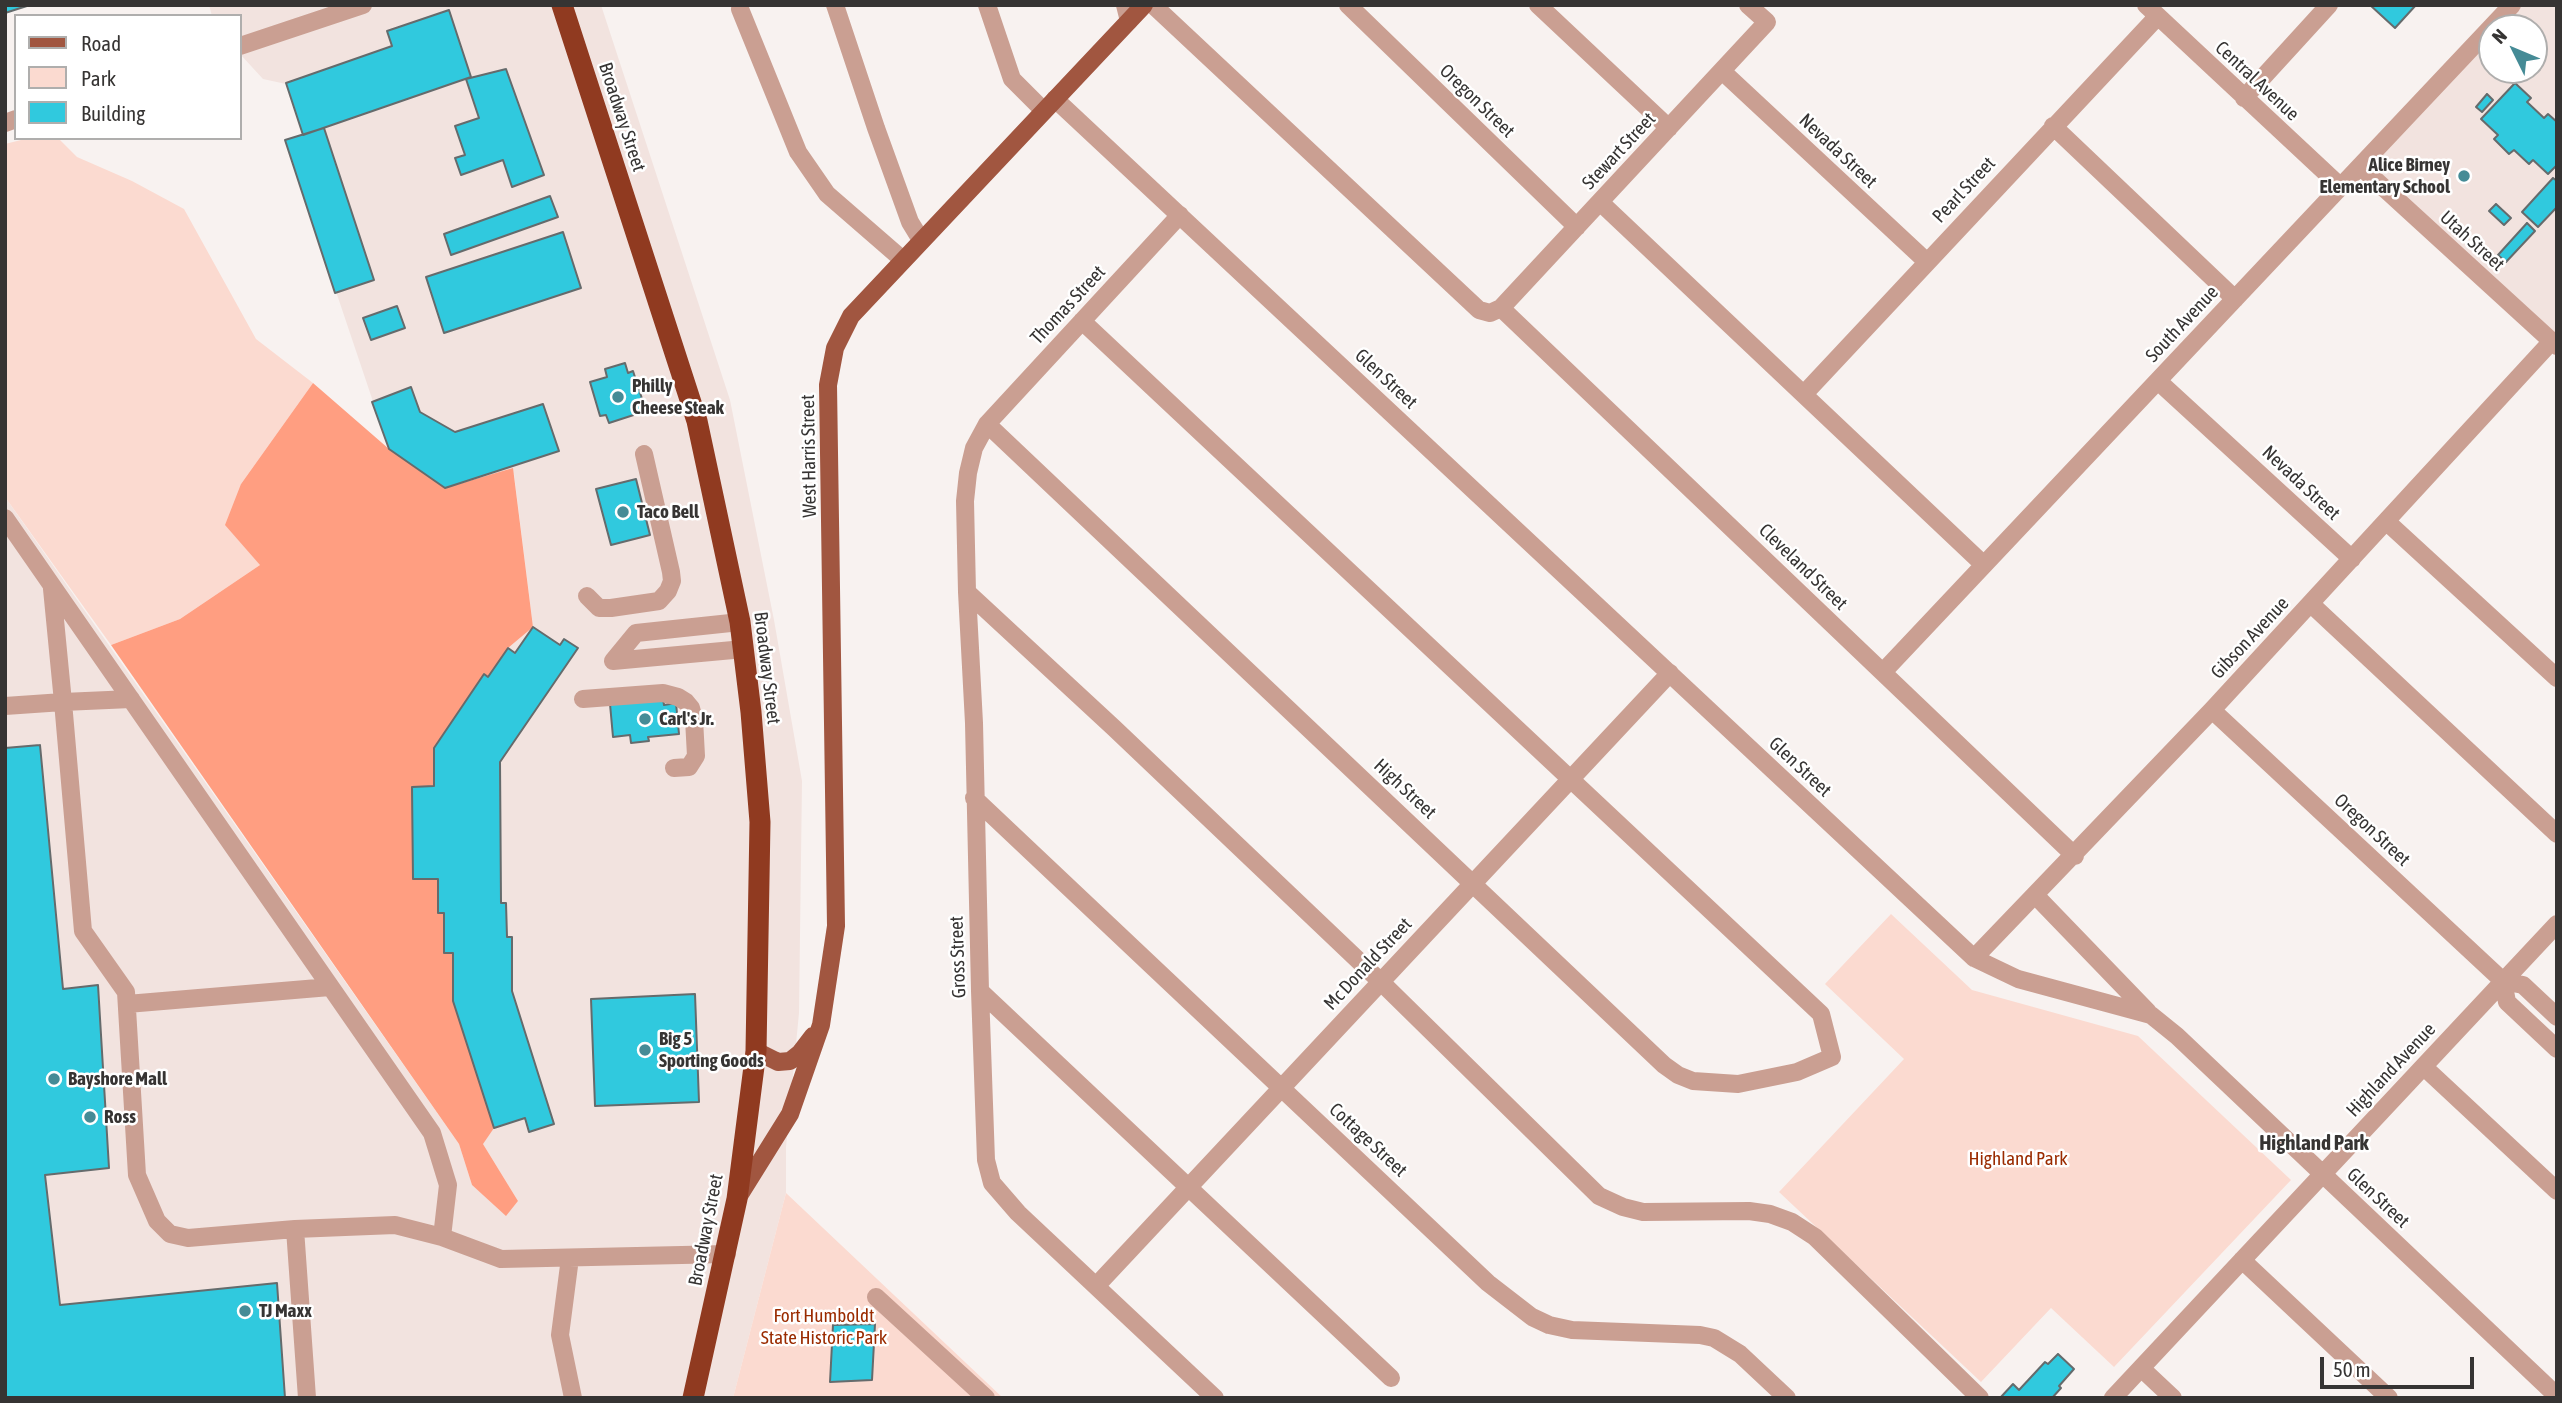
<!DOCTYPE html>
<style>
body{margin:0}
#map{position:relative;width:2562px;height:1403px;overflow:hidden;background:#f8f2f0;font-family:"Asap Condensed",sans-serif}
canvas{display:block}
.frame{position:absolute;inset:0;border:7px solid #363433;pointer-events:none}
.legend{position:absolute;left:14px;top:14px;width:228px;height:126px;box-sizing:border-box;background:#fff;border:2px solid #afaead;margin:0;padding:9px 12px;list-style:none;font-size:21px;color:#363433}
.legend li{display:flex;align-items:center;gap:14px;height:35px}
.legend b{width:35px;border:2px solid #afaead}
.north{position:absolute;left:2478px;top:14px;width:70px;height:70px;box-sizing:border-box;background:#fff;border:2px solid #afaead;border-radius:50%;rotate:313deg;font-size:19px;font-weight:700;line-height:28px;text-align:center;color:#363433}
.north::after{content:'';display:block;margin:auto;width:24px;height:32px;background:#458b96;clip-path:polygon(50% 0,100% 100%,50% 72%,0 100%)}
.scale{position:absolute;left:2320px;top:1357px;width:154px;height:32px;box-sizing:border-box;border:4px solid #363433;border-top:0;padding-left:9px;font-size:21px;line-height:24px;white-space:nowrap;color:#363433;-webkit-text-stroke:5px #fff;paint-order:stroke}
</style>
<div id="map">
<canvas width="2562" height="1403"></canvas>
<div class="frame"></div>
<ul class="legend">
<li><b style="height:9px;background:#a15640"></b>Road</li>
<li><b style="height:19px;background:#fbdad0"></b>Park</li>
<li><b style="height:19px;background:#30c9de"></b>Building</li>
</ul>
<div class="north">N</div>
<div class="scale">50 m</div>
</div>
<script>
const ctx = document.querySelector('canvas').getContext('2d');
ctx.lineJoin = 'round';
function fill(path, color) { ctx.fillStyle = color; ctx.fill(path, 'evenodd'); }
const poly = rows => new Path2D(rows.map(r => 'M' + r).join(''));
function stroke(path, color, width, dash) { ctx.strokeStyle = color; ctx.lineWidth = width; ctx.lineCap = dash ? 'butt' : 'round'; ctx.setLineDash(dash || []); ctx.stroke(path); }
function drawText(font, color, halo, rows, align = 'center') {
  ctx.font = font + ' "Asap Condensed",sans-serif'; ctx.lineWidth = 5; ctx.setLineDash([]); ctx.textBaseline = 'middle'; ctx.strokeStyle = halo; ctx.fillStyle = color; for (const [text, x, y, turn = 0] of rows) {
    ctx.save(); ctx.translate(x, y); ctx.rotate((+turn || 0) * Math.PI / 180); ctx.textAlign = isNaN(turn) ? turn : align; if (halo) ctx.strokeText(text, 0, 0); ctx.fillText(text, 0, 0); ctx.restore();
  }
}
fill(poly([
 [209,5,601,5,730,400,774,620,802,781,799,1013,786,1147,786,1193,733,1398,5,1398,5,497,459,1144,472,1185,506,1215,518,1201,483,1144,453,1001,452,953,444,953,438,916,437,879,413,879,412,787,434,786,434,748,484,674,508,648,533,627,514,474,445,488,389,449,285,140,303,134,286,84,263,79,240,54,240,16,212,16],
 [2512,5,2557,5,2557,346,2360,166],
 [2492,28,2534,28,2534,70,2492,70]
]), '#f2e3df');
fill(poly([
 [59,139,77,157,132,181,184,209,256,339,313,383,241,484,260,565,180,619,111,645,5,497,5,144,21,140],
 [1891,914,1972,990,2138,1036,2291,1180,2114,1367,2051,1308,1981,1382,1779,1192,1904,1059,1825,984],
 [786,1193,1003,1398,733,1398]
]), '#fbdad0');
fill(poly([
 [313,383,389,449,445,488,513,468,533,627,508,648,488,677,484,675,434,748,434,786,412,787,413,879,438,879,438,913,444,913,444,953,453,953,453,1001,494,1128,483,1144,518,1201,506,1216,472,1185,459,1144,111,645,180,619,260,565,225,525,241,484]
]), '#ff9e81');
const building = poly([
 [5,5,30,5,5,13,5,5],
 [2370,5,2416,5,2395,28,2370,5],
 [449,10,471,77,303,135,286,83,392,46,387,31,449,10],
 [506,69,544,175,512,187,503,160,461,175,455,158,465,155,455,126,479,118,466,79,506,69],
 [2515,83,2531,98,2527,102,2544,118,2548,114,2557,122,2557,165,2548,174,2533,160,2529,164,2514,150,2509,154,2494,139,2498,135,2481,119,2515,83],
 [2487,94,2493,100,2482,112,2476,107,2487,94],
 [324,128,374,280,335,293,285,140,324,128],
 [2553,178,2557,181,2557,207,2538,227,2522,212,2553,178],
 [550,196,558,217,451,255,444,234,550,196],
 [2496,204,2511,218,2504,225,2489,211,2496,204],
 [2527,223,2535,231,2506,262,2498,255,2527,223],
 [563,232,581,288,444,333,426,277,563,232],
 [397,306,405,328,371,340,363,318,397,306],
 [625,363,628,373,633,371,646,411,609,423,606,415,600,416,590,382,607,377,605,369,625,363],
 [411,387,420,412,455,432,543,404,559,451,445,488,389,449,372,402,411,387],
 [636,479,650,535,611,545,596,489,636,479],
 [533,627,560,645,564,639,578,648,500,762,501,903,506,903,507,937,512,937,512,991,554,1124,529,1132,525,1118,494,1128,453,1001,453,953,444,953,444,913,438,913,438,879,413,879,412,787,434,786,434,748,484,674,488,677,508,648,515,653,533,627],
 [663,699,664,705,676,703,679,734,648,737,649,741,631,743,630,735,613,737,610,704,663,699],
 [40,745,63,989,98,985,109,1168,45,1175,60,1305,277,1283,285,1398,5,1398,5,748,40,745],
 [695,994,699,1102,595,1106,591,999,695,994],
 [875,1324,872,1380,830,1382,833,1325,875,1324],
 [2058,1354,2074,1369,2059,1386,2061,1388,2052,1398,2000,1398,2013,1384,2019,1390,2045,1362,2048,1364,2058,1354]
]);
fill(building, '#30c9de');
stroke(building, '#656b6c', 2);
stroke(poly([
 [835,5,876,128,910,222,921,240],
 [987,5,1012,79,1044,111],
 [1125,5,1129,21],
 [1153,5,1479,310,1490,313,1501,308,1767,22,1748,5],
 [1348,5,1577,227],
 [1538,5,1669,128],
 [2146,5,2341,187],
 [740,9,798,152,827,194,903,260],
 [240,46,363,5],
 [1722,71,1926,261],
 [2244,98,2329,5],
 [1055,99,1974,958,2018,979,2151,1015,2177,1036,2557,1396],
 [5,123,16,119],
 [2053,126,2235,299],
 [2360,166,2557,346],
 [1600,202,1984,565],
 [1180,215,987,424,974,448,968,473,965,501,967,592,974,723,980,991,986,1160,992,1183,1018,1213,1215,1398],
 [1501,308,2075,856],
 [2158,381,2352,559],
 [1804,394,2158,16],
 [987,424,1664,1065,1678,1075,1693,1081,1738,1084,1797,1072,1832,1057,1821,1014,1082,321],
 [5,518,432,1133,448,1185,442,1237],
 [2387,522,2557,678],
 [52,589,63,702,131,699],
 [967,592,1114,728,1380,981,1599,1196,1623,1207,1643,1212,1749,1211,1770,1214,1792,1222,1815,1237,1980,1398],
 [587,596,599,608,611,608,659,601,668,591,672,581,671,572,644,454],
 [2311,604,2557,834],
 [613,661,636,633,740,622],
 [613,661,744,649],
 [1883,672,2512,5],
 [583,699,663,693,678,697,686,702,691,708,694,719,696,756,689,767,674,768],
 [5,706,63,702,83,931,126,992,137,1175,157,1221,170,1234,188,1238,295,1229,395,1225,442,1237,501,1259,727,1254],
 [2212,710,2503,981,2507,1002,2557,1049],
 [974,798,1488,1283,1532,1317,1549,1325,1572,1330,1700,1335,1714,1338,1740,1354,1787,1398],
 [2036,896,2148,1012],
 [1974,958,2212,710,2551,342],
 [2503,981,2523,985,2557,1017],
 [980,991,1391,1378],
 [127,1004,330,987],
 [2424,1067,2557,1191],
 [295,1229,307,1398],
 [570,1258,560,1335,573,1398],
 [2242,1260,2389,1398],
 [1097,1285,1670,673],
 [876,1297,986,1398],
 [2141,1368,2173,1398],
 [2113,1398,2557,924]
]), '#ca9f92', 18);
stroke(poly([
 [756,1051,778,1062,790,1061,800,1053,813,1036],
 [737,1199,790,1114,821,1025,836,926,828,385,835,348,851,316,1144,5]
]), '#a15640', 18);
stroke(poly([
 [562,5,697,421,740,622,751,712,760,822,756,1051,737,1199,693,1398]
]), '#903a20', 21);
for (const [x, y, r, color] of [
 [2464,176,7,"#458b96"],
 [618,397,7,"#458b96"],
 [623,512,7,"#458b96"],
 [645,719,7,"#458b96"],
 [645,1050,7,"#458b96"],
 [54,1079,7,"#458b96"],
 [90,1117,7,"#458b96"],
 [245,1311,7,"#458b96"]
]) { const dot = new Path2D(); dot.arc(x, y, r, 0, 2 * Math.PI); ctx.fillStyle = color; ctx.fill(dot); stroke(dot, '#fff', 2.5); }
drawText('19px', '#363433', '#fff', [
 ["Central Avenue",2257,81,43],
 ["Oregon Street",1477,101,44],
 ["Broadway Street",622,117,72],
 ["Stewart Street",1619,151,-47],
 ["Nevada Street",1838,151,43],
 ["Pearl Street",1964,190,-47],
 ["Utah Street",2472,241,42],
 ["Thomas Street",1068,305,-47],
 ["South Avenue",2182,324,-47],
 ["Glen Street",1386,379,43],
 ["West Harris Street",809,456,-91],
 ["Nevada Street",2301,483,43],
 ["Cleveland Street",1803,567,44],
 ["Gibson Avenue",2250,638,-47],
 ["Broadway Street",767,668,83],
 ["Glen Street",1800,767,43],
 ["High Street",1405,789,43],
 ["Oregon Street",2372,830,43],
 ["Gross Street",958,957,-92],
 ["Mc Donald Street",1368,964,-47],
 ["Highland Avenue",2391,1070,-47],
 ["Cottage Street",1368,1140,43],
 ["Glen Street",2378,1198,43],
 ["Broadway Street",706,1230,-79]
]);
drawText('bold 19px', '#363433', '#fff', [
 ["Alice Birney",2450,165,"right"],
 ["Elementary School",2450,187,"right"],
 ["Philly",632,386],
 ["Cheese Steak",632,408],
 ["Taco Bell",637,512],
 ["Carl's Jr.",659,719],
 ["Big 5",659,1039],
 ["Sporting Goods",659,1061],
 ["Bayshore Mall",68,1079],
 ["Ross",104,1117],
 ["TJ Maxx",259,1311]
], 'left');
drawText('19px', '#9a2b00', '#fff', [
 ["Highland Park",2018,1159],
 ["Fort Humboldt",824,1316],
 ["State Historic Park",824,1338]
]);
drawText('bold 21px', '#363433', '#fff', [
 ["Highland Park",2314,1143]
]);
</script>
